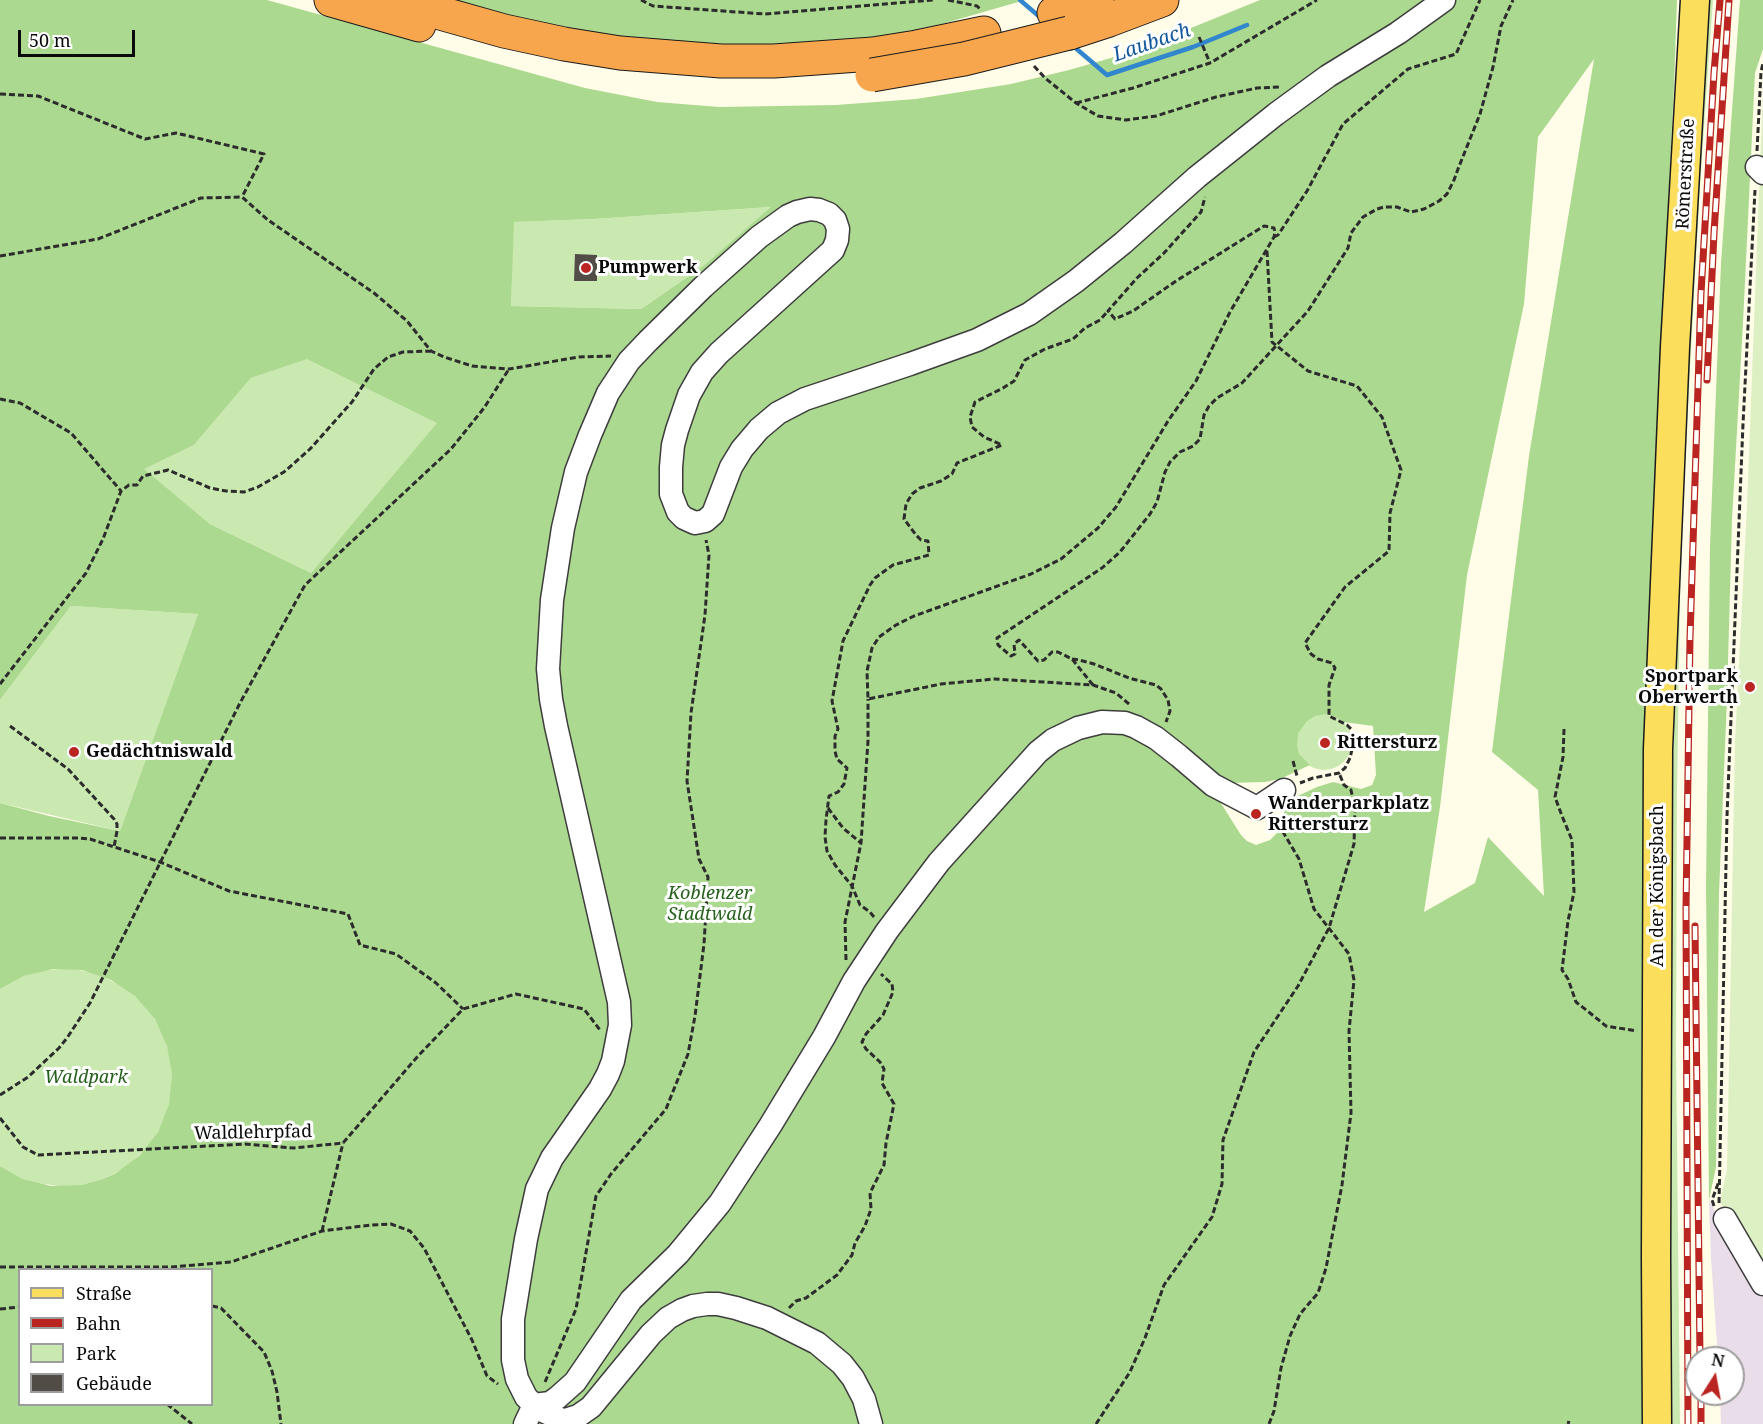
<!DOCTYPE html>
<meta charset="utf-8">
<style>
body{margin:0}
#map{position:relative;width:1763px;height:1424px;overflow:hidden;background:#fffce7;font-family:"Noto Serif",serif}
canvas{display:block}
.legend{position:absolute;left:18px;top:1268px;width:195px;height:138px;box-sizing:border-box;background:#fff;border:2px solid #9d9d9d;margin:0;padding:8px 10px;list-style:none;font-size:18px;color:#0a0a0a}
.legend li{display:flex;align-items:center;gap:12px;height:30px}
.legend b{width:30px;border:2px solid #9d9d9d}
.north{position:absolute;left:1685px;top:1346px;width:60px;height:60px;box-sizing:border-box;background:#fff;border:2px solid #9d9d9d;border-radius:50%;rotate:11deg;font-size:16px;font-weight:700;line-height:24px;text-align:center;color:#0a0a0a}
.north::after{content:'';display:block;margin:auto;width:21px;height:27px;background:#ba2421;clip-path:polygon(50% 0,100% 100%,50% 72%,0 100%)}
.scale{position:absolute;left:18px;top:30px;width:117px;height:27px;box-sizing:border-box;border:3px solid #0a0a0a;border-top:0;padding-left:8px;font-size:18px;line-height:21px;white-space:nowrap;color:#0a0a0a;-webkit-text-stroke:4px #fff;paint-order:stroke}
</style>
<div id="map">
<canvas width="1763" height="1424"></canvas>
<ul class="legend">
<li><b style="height:8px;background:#fbde5b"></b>Straße</li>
<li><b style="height:8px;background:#ba2421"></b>Bahn</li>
<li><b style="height:16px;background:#cae9b1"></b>Park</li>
<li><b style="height:16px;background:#524c46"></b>Gebäude</li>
</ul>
<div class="north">N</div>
<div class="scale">50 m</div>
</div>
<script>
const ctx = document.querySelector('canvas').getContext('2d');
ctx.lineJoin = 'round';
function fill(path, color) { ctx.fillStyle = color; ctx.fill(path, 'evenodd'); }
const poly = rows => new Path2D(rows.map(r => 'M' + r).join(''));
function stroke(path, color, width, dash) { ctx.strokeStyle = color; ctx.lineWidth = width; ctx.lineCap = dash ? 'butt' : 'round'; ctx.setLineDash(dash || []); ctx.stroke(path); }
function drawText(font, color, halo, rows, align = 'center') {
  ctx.font = font + ' "Noto Serif",serif'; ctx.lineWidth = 6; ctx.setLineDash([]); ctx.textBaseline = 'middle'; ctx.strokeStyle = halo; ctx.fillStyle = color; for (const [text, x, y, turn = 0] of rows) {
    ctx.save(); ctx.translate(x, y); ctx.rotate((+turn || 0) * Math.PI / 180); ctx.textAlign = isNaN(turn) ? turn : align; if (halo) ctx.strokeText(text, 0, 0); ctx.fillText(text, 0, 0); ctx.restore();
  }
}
fill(poly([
 [1709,1200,1748,1271,1763,1276,1763,1424,1721,1424,1720,1394,1733,1394,1733,1358,1718,1358,1711,1258]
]), '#e9ddea');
fill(poly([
 [1709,0,1713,0,1700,184,1681,537,1677,793,1676,1047,1680,1424,1668,1424,1667,742],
 [772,207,702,267,641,309,511,306,513,222,594,219],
 [308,358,438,423,311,573,210,524,143,469,194,445,251,378],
 [71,606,198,614,120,831,0,803,0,700],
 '1296 742a28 28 0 1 1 56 0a28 28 0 1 1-56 0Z',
 [60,969,75,969,97,974,124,987,141,1001,155,1019,165,1039,169,1053,172,1075,171,1097,167,1111,158,1132,145,1150,123,1169,103,1179,81,1185,66,1187,37,1183,23,1179,0,1166,0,989,24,976,45,970]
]), '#cae9b1');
fill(poly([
 [0,0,267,0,585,88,657,102,719,107,836,105,916,99,1011,84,1069,70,1111,58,1159,41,1260,0,1677,0,1674,86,1658,407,1644,1422,1642,1424,0,1424,0,1166,23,1179,51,1186,81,1185,103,1179,116,1173,140,1155,158,1132,169,1104,172,1075,167,1046,155,1019,135,996,111,980,82,970,53,969,24,976,0,989,0,803,49,816,120,831,198,614,71,606,0,700],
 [1594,59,1529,456,1492,752,1538,790,1544,896,1488,837,1475,883,1424,912,1440,807,1467,575,1524,304,1538,137],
 [771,207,702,267,641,309,511,306,514,222,594,219],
 [307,359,437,423,311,573,210,524,144,469,194,445,251,378],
 [1327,714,1336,717,1344,722,1373,726,1376,775,1372,785,1361,789,1333,782,1317,787,1287,801,1280,827,1277,833,1270,840,1256,845,1247,841,1241,835,1217,797,1226,783,1265,782,1280,779,1310,765,1299,754,1297,746,1298,733,1307,721,1315,716],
 [20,1270,212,1270,212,1404,20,1404],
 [443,0,1025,0,942,24,861,41,768,47,661,42,586,32],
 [1740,0,1763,0,1763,49,1755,73,1743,323,1732,520,1727,698,1719,893,1716,1167,1709,1200,1706,887,1710,546,1721,263]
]), '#acd990');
fill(poly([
 [1763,89,1763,1276,1720,1202,1727,1169,1735,741,1747,505]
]), '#ddf0c3');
stroke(poly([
 [1020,0,1041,18],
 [1072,45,1107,75,1193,47,1247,25]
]), '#3186ce', 4.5);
fill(poly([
 [575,254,597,255,597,281,574,281]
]), '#524c46');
const minor = poly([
 [1757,167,1763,173],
 [1725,1219,1763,1284],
 [525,1424,534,1405,550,1403,557,1398,575,1382,631,1300,678,1254,720,1203,770,1126,824,1037,854,981,887,931,939,862,1038,752,1053,740,1078,728,1102,722,1125,723,1136,727,1156,738,1179,756,1213,785,1257,808,1284,790],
 [871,1424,864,1399,853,1378,842,1364,817,1343,767,1318,736,1308,718,1304,707,1304,693,1306,682,1310,668,1318,651,1334,591,1407,578,1416,565,1420,560,1419,543,1411,534,1405,526,1397,517,1379,513,1360,513,1319,526,1239,537,1189,552,1158,600,1089,608,1074,613,1061,620,1025,619,1002,556,726,551,699,548,669,552,600,563,528,576,472,590,435,608,393,629,361,648,341,703,287,759,237,788,216,797,212,810,209,819,210,829,214,835,220,838,229,837,240,833,250,719,353,702,372,689,395,677,430,673,445,671,467,671,494,678,512,684,518,695,523,705,521,713,514,731,467,742,449,759,429,778,413,805,399,910,364,977,340,1029,314,1076,281,1123,243,1197,177,1276,114,1328,76,1398,33,1444,0]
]);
const major = poly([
 [1657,1424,1656,1257,1658,749,1675,347,1695,0]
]);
const highway = poly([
 [331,0,419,25],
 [394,0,504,31,564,44,620,53,721,61,774,61,873,54,917,47,984,33],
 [1054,13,1097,0],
 [1069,33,1109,20,1162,0]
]);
stroke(minor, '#3d3d3d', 25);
stroke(major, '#1b1b1b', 31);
stroke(highway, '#1b1b1b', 35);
stroke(poly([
 [641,0,653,6,765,14,934,0],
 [948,0,977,6,980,9],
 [1199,37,1210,63],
 [1034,66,1045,78,1076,103,1098,116,1126,120,1156,116,1216,97,1257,88,1281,87],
 [0,94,38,96,145,139,176,133,264,154,242,197],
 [1076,103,1133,88,1210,63,1317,0],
 [1757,151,1761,72,1763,63],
 [1274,237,1278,235,1307,191,1343,124,1408,69,1456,54,1480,0],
 [1267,251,1272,342,1308,371,1357,386,1382,417,1401,470,1390,513,1389,551,1345,587,1305,643,1311,654,1318,659,1332,663,1335,668,1329,685,1329,716,1347,725,1351,729,1354,741,1350,758,1345,768,1339,773,1313,778,1300,783],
 [0,256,98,239,201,198,242,197,268,220,374,293,407,321,431,351,444,357,472,366,509,369,579,357,611,356],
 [0,399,20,403,71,433,121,491],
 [1072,659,1079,660,1094,664,1129,678,1156,685,1161,689,1168,700,1170,711,1166,722],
 [0,684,86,573,103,539,121,491,129,485,137,485,143,476,168,470,210,488,226,491,244,492,258,487,284,472,310,449,352,402,374,369,388,357,403,352,431,351],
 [1093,685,1072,659,1058,652,1052,652,1044,660,1038,661,1019,640,1014,644,1015,654,1011,656,998,645,997,638,1102,568,1120,552,1150,514,1157,502,1165,472,1170,462,1180,452,1193,446,1200,439,1204,415,1209,406,1217,398,1242,383,1308,311,1348,248,1351,233,1363,217,1377,209,1384,207,1397,207,1411,212,1424,209,1439,201,1447,194,1454,180,1458,169,1480,114,1493,67,1501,26,1513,0],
 [1129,704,1116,693,1093,685,994,679,941,684,868,699,867,671,872,648,879,637,896,625,914,616,1031,574,1061,559,1098,528,1116,507,1168,421,1196,381,1230,312,1274,237,1275,232,1274,228,1264,226,1176,281,1133,311,1115,319,1108,311,1137,278,1164,253,1201,212,1205,197],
 [10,726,68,769,114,819,117,824,117,831,114,847],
 [1564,729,1563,757,1555,797,1562,816,1572,840,1574,892,1568,921,1562,970,1568,979,1576,1002,1590,1013,1606,1026,1637,1031],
 [1293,761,1297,776],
 [828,808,843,828,861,843],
 [0,838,79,838,90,839,160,862,229,891,348,914,360,945,396,954,436,983,463,1009],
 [874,917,870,912,860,905,852,886,835,865,827,851,825,837,826,820,829,796,838,792,844,784,847,768,837,759,835,751,835,736,838,729,832,701,843,641,870,585,875,578,893,565,929,555,928,541,921,540,916,535,904,519,906,504,912,494,920,488,941,481,952,474,957,463,1002,445,984,437,972,427,970,417,975,402,1003,388,1014,381,1025,360,1045,349,1073,339,1085,328,1100,320,1108,311],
 [846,960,845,922,861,843,868,741,868,699],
 [0,1095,28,1077,59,1048,67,1038,90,1003,240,703,305,585,451,449,484,408,509,369],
 [0,1118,23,1147,38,1155,245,1144,294,1148,343,1143,418,1056,463,1009,516,994,584,1009,600,1030],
 [1719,1203,1727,816,1743,424,1755,190],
 [1714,1206,1712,1200,1719,1181],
 [322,1231,343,1143],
 [0,1267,172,1267,231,1262,322,1231,371,1225,391,1224,410,1231,424,1248,472,1340,487,1376,498,1384],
 [212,1306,221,1308,264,1352,272,1371,277,1392,281,1424],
 [789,1308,796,1301,806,1298,837,1275,852,1255,855,1243,865,1226,871,1209,870,1193,884,1165,886,1143,894,1104,882,1083,884,1069,880,1062,866,1049,862,1042,866,1034,883,1015,893,992,892,984,881,974],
 [0,1309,20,1307],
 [545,1382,576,1309,596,1196,611,1174,666,1109,688,1054,695,1016,704,944,708,877,699,859,687,781,691,713,705,615,709,555,706,540],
 [167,1404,192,1424],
 [1096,1424,1130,1372,1145,1338,1164,1285,1212,1217,1222,1184,1223,1140,1254,1052,1298,986,1329,928,1354,844,1355,809,1351,790,1344,785,1339,773],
 [1269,1424,1274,1411,1281,1368,1290,1336,1300,1314,1318,1293,1326,1268,1342,1185,1351,1113,1349,1031,1354,980,1349,954,1314,909,1299,859,1280,827,1272,820],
 [1568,1424,1569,1421]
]), '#2c2c2c', 3, [6, 3]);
stroke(minor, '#fff', 22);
stroke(major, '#fbde5b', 28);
stroke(highway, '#f7a64d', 33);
const rail = poly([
 [1707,380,1714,233,1729,0],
 [1695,926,1700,1358],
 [1701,1394,1701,1424],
 [1688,1424,1686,908,1690,638,1701,293,1714,73,1720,0]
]);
stroke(rail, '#ba2421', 7);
stroke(rail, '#fff', 4.5, [14]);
const highwayBridge = poly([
 [872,75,964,59,1069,33]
]);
stroke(highwayBridge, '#1b1b1b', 35, []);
stroke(highwayBridge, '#f7a64d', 33);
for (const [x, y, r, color] of [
 [586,268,6,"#ba2421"],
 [1750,687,6,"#ba2421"],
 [1325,743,6,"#ba2421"],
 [74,752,6,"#ba2421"],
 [1256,814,6,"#ba2421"]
]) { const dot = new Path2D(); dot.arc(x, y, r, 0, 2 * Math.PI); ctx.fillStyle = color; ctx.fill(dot); stroke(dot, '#fff', 2); }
drawText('18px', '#0a0a0a', '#fff', [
 ["Römerstraße",1686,174,-87],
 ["An der Königsbach",1658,886,-90],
 ["Waldlehrpfad",253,1133,-1]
]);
drawText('bold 18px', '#0a0a0a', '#fff', [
 ["Pumpwerk",598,268],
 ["Sportpark",1738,677,"right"],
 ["Oberwerth",1738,698,"right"],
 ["Rittersturz",1337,743],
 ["Gedächtniswald",86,752],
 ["Wanderparkplatz",1268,804],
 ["Rittersturz",1268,825]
], 'left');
drawText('italic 18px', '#25611b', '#fff', [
 ["Koblenzer",710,894],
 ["Stadtwald",710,915],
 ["Waldpark",86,1078]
]);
drawText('italic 20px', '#13579c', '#fff', [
 ["Laubach",1152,43,-19]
]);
</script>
